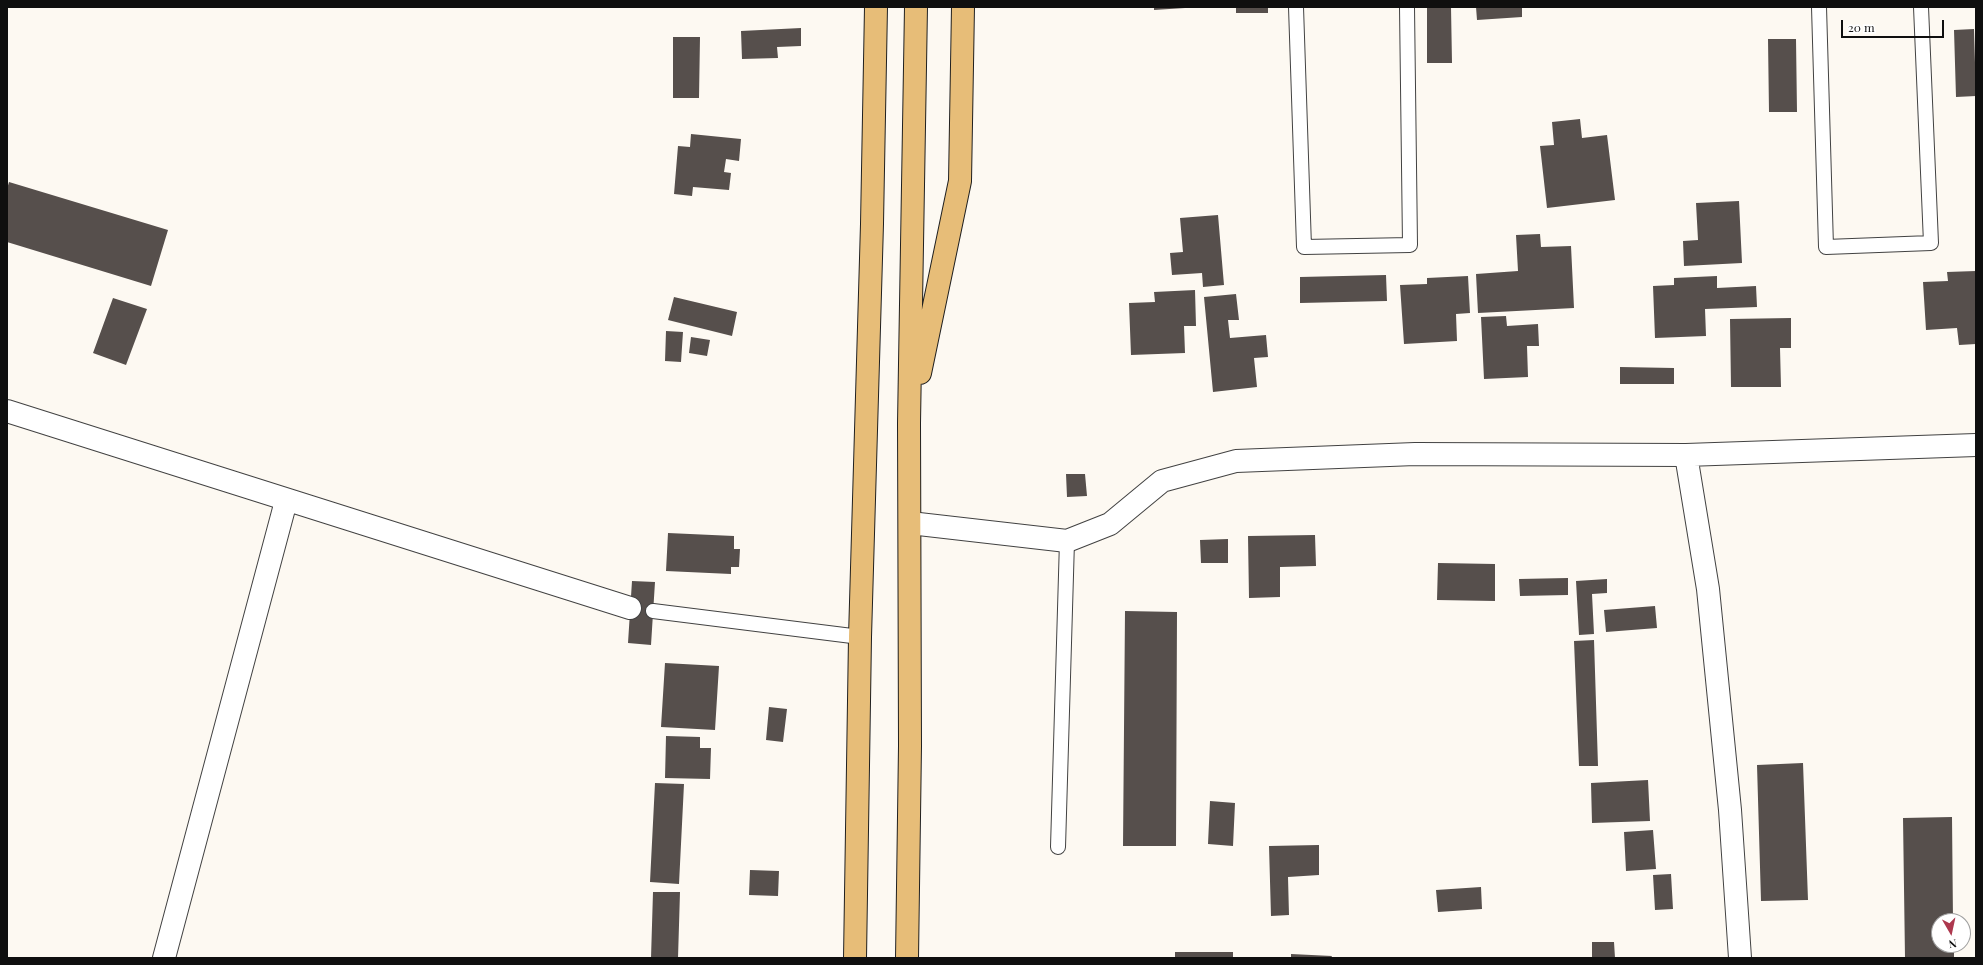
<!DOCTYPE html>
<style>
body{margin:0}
#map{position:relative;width:1983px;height:965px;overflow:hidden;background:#fdf9f2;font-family:"Playfair Display",serif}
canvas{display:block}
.frame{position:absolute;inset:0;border:8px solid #0f0f0f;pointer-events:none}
.north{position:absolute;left:1931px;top:913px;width:40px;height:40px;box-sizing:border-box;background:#fff;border:1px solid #9f9f9f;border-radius:50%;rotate:171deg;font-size:11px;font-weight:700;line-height:16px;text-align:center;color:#0f0f0f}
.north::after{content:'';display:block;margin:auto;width:14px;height:18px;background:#ad384e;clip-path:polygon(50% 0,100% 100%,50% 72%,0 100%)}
.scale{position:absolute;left:1841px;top:20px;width:103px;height:18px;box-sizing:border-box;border:2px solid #0f0f0f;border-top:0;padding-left:5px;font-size:12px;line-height:14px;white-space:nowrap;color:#0f0f0f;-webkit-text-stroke:3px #fff;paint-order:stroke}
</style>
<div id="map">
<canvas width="1983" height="965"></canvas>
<div class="frame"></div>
<div class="north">N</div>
<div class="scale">20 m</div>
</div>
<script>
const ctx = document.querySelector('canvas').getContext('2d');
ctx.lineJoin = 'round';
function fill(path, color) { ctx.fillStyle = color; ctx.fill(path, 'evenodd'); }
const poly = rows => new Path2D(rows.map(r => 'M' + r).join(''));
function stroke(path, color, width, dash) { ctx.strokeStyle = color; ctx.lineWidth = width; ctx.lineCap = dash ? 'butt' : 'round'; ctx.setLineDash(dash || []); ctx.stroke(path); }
fill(poly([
 [1154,7,1185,7,1185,8,1154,10],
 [1236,7,1268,7,1268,13,1236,13],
 [1427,7,1451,7,1452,63,1427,63],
 [1476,7,1522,7,1522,17,1477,20],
 [801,28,801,46,777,47,778,58,742,59,741,31],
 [1974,29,1976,96,1956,97,1954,30],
 [673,37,700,37,699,98,673,98],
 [1768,39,1796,39,1797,112,1769,112],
 [1580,119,1582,138,1607,135,1615,200,1547,208,1540,146,1554,145,1552,122],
 [691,134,741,139,739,161,726,159,724,172,731,173,729,190,693,187,692,196,674,194,678,146,690,147],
 [9,182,168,230,151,286,7,242,7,189],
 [1739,201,1742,263,1684,266,1683,241,1698,240,1696,203],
 [1218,215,1224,285,1203,287,1202,273,1172,275,1170,253,1183,252,1180,218],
 [1540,234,1541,247,1571,246,1574,308,1478,313,1476,274,1518,271,1516,235],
 [1976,271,1976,344,1959,345,1957,328,1926,330,1923,282,1948,281,1947,272],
 [1386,275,1387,301,1300,303,1300,277],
 [1468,276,1470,313,1456,314,1457,341,1404,344,1400,285,1427,284,1427,278],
 [1717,276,1717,288,1756,286,1757,307,1705,309,1706,336,1655,338,1653,286,1674,285,1674,278],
 [1195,290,1196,326,1184,326,1185,353,1131,355,1129,303,1155,302,1154,292],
 [1236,294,1239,320,1228,320,1230,338,1266,335,1268,357,1254,358,1257,387,1213,392,1204,297],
 [674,297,737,312,732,336,668,320],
 [113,298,147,309,126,365,93,353],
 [1506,316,1507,326,1538,324,1539,346,1527,346,1528,377,1484,379,1481,317],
 [1791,318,1791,348,1780,348,1781,387,1731,387,1730,319],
 [666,331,683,332,681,362,665,361],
 [691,337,710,340,707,356,689,353],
 [1620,367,1674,368,1674,384,1620,384],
 [1066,474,1085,474,1087,496,1067,497],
 [668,533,734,536,734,549,740,549,739,567,731,567,731,574,666,571],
 [1315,535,1316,566,1280,567,1280,597,1249,598,1248,536],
 [1228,539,1228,563,1201,563,1200,540],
 [1438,563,1495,564,1495,601,1437,600],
 [1568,578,1568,595,1520,596,1519,579],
 [1607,579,1607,593,1592,594,1594,634,1579,635,1576,581],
 [632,581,655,582,651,645,628,643],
 [1655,606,1657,628,1606,632,1604,610],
 [1125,611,1177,612,1176,846,1123,846],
 [1594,640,1598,766,1579,766,1574,641],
 [665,663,719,666,715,730,661,727],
 [769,707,787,709,783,742,766,740],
 [666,736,700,737,700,748,711,748,710,779,665,778],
 [1803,763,1808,900,1761,901,1757,765],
 [1648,780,1650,821,1592,823,1591,783],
 [655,783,684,784,679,884,650,882],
 [1210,801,1235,803,1233,846,1208,844],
 [1952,817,1953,921,1939,921,1939,945,1954,945,1954,958,1905,958,1903,818],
 [1653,830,1656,869,1626,871,1624,832],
 [1319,845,1319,875,1288,877,1289,915,1271,916,1269,846],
 [750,870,779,871,778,896,749,895],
 [1671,874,1673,909,1655,910,1653,875],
 [1481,887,1482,909,1438,912,1436,890],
 [653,892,680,892,678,958,651,958],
 [1592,942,1614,942,1615,958,1592,958],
 [1175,952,1233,952,1233,958,1175,958],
 [1291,954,1332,956,1331,958,1291,958]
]), '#564f4c');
const lane = poly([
 [1296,7,1304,247,1410,245,1407,7],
 [1819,7,1826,247,1931,243,1921,7],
 [653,611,860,637],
 [1058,847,1067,541]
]);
const street = poly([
 [7,411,630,608],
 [1686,455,1708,589,1730,810,1740,958],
 [910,523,1067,541,1110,524,1162,481,1236,461,1415,454,1686,455,1976,445],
 [164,958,286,501]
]);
const primary = poly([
 [920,373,960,181,963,7],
 [855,958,860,637,872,224,876,7],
 [907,958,910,746,909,423,916,7]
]);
stroke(lane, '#424242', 16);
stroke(street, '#424242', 24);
stroke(primary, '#202020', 24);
stroke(lane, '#fff', 14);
stroke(street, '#fff', 22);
stroke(primary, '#e7bd78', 22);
</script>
